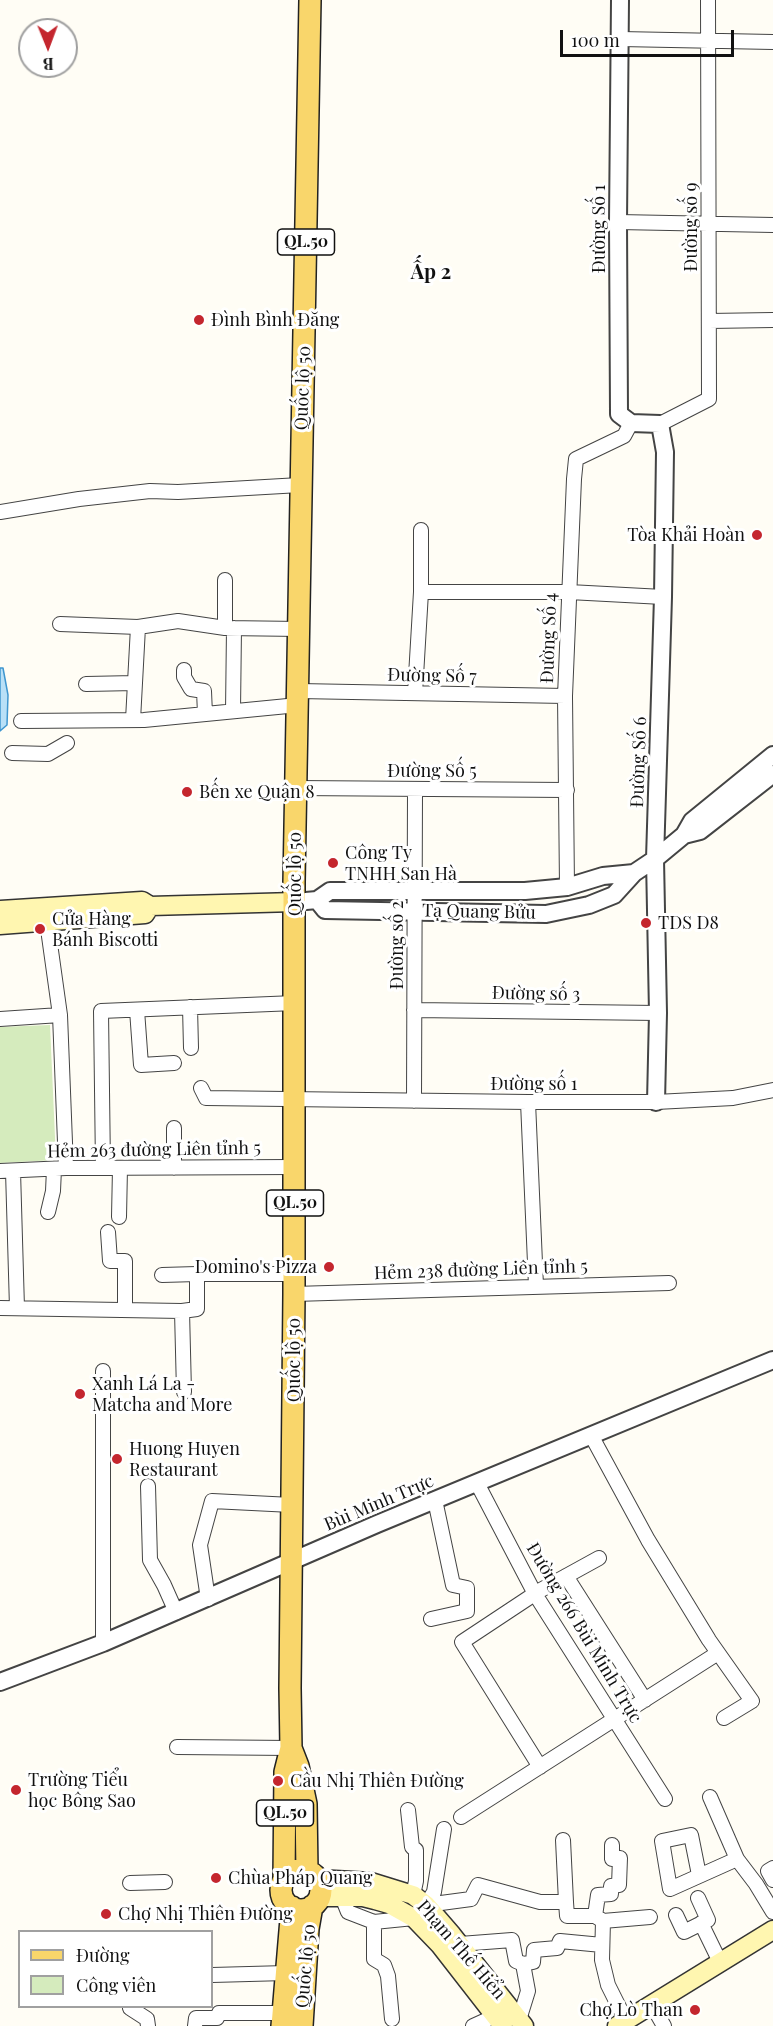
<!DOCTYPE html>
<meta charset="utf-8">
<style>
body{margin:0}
#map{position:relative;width:773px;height:2026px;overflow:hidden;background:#fffdf5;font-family:"Playfair Display",serif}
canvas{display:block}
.legend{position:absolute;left:18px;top:1930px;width:195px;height:78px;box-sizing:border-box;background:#fff;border:2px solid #a0a0a0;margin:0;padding:8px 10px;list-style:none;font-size:18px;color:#111}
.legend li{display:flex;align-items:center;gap:12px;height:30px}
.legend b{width:30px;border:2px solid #a0a0a0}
.north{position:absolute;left:18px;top:18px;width:60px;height:60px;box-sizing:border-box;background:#fff;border:2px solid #a0a0a0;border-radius:50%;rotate:179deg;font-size:16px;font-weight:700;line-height:24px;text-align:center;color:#111}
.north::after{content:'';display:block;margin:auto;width:21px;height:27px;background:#c4262e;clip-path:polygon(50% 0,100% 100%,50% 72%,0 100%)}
.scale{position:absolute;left:560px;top:30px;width:174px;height:27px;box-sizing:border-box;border:3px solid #111;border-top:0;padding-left:8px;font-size:18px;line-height:21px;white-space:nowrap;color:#111;-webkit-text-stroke:4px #fff;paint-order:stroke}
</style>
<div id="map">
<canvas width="773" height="2026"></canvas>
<ul class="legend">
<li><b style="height:8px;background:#f9d66b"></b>Đường</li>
<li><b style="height:16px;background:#d5ebbd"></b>Công viên</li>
</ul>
<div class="north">B</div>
<div class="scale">100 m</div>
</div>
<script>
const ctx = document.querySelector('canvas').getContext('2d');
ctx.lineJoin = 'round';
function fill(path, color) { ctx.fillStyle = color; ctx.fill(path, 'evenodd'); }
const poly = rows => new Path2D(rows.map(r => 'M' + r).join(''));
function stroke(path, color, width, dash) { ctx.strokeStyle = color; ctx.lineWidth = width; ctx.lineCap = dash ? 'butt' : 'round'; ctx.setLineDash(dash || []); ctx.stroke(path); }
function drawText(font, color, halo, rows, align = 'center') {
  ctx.font = font + ' "Playfair Display",serif'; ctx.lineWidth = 6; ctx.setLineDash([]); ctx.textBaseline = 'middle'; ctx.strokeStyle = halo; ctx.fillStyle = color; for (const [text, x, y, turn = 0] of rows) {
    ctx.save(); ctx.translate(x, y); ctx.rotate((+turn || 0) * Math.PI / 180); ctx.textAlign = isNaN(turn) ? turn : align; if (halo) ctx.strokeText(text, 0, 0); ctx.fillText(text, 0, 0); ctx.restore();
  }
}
fill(poly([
 [50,1025,56,1160,0,1163,0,1027]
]), '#d5ebbd');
const water = poly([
 [0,668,3,668,8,695,7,725,0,731,0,668]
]);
fill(water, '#b9e0f7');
stroke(water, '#3f96cf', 1.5);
const minor = poly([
 [620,39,773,42],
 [618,222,773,225],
 [709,321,773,320],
 [660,424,709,399,708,0],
 [0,512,79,499,150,491,178,492,300,485],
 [421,530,421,592],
 [60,624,138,627,178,621,225,628,300,629],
 [225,628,225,580],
 [184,670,184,677,191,689,204,691,205,714],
 [86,684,135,683],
 [299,691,565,696],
 [415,693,421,592,569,592,663,597],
 [233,711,234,628],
 [133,720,138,627],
 [21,721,144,720,298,705],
 [12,753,48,754,67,743],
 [296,788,567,790],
 [567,887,565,696,574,479,576,459,624,436,631,423],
 [47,922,60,1015,66,1168],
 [190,1007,191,1048],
 [137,1010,141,1065,174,1063],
 [414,1010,658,1013],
 [0,1019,60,1015],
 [201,1088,206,1098,528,1102,656,1102,733,1098,773,1090],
 [414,1101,415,790],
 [528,1102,536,1286],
 [103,1168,101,1011,295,1003],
 [174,1168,174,1128],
 [0,1171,66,1168,295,1167],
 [13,1171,17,1308],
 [48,1212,53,1191,54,1169],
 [119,1217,120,1168],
 [108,1232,110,1261,125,1261,125,1310],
 [162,1275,197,1274],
 [294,1294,669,1283],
 [0,1308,182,1311,197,1309,197,1274,294,1274],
 [182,1311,184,1392],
 [103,1371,103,1643],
 [591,1435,648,1540,709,1640,752,1701,724,1718],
 [477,1483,535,1594,665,1799],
 [148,1486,150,1560,164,1585,176,1612],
 [566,1576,645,1700],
 [208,1599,200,1545,212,1501,292,1505],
 [431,1619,467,1611,467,1588,453,1585,435,1500],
 [177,1747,291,1748],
 [540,1767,462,1642,539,1591,599,1558],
 [710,1797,737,1859,756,1884,773,1912],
 [408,1810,412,1847,416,1850,416,1881,413,1895],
 [461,1817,718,1653],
 [563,1840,566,1902],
 [773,1868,768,1871,773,1880],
 [699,1875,691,1835,662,1841,670,1889,737,1859],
 [130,1883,165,1882],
 [342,1897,348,1912,374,1922,414,1918],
 [426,1905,471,1899,478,1885,540,1902,566,1902,567,1916,595,1916,603,1921],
 [426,1905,434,1892,444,1829],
 [676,1915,684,1932,708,1920,698,1898],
 [595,1916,598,1895,611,1894,611,1886,619,1885,620,1858,612,1859,612,1845],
 [603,1921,602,1960,608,1985,626,2021],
 [603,1921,650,1917],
 [374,1922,374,1959,384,1965,388,1976,392,2019],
 [701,1923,720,1962],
 [460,1944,512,1940,516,1961,523,1964,533,1962,534,1950,557,1948,560,1941,602,1945],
 [212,1975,286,1973],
 [652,2005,664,2026],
 [130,2008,147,2019,148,2026],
 [519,2020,528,1991,523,1964],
 [195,2026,196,2018,217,2018,219,2013,283,2013],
 [473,2026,495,2016]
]);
const tertiary = poly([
 [620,0,618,222,619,414,631,423,660,424,665,452,663,597,655,859,658,1013,656,1102],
 [684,835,700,831,773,774],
 [317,900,325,910,546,914,589,905,614,895,634,873,655,859,684,835,692,821,773,755],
 [306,901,317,900,330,891,525,891,567,887,603,876,634,873],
 [0,1682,103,1643,377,1524,773,1360]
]);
const secondary = poly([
 [0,910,142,901,150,906,295,902],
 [0,925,145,914,150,906],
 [317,1879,371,1882,413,1895,426,1905,452,1935,524,2026],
 [319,1897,363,1897,375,1900,389,1904,414,1918,440,1945,503,2026],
 [617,2026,773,1930]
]);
const primary = poly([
 '281 1890a20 20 0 1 1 40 0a20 20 0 1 1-40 0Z',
 [307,1871,306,1804,298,1766,291,1748,290,1688,294,1294,294,882,310,0],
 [284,1879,285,1772,291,1748],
 [282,2026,292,1907],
 [302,2026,308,1929,312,1906]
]);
stroke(minor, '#444', 16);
stroke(tertiary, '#444', 20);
stroke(secondary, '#333', 21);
stroke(primary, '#222', 24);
stroke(minor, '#fff', 14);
stroke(tertiary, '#fff', 16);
stroke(secondary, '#fff6b0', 18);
stroke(primary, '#f9d66b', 21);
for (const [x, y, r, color] of [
 [199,320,6,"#c4262e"],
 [757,535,6,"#c4262e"],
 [187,792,6,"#c4262e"],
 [333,863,6,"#c4262e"],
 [646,923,6,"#c4262e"],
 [40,929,6,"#c4262e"],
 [329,1267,6,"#c4262e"],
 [80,1394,6,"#c4262e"],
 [117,1459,6,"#c4262e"],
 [278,1781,6,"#c4262e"],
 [16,1790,6,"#c4262e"],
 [216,1878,6,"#c4262e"],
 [106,1914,6,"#c4262e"],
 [695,2010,6,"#c4262e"]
]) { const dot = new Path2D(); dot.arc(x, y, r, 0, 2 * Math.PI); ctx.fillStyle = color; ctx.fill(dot); stroke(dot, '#fff', 2); }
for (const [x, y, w] of [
 [306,242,57],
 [295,1203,57],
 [285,1813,57]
]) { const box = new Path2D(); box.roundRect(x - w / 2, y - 13, w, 26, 4.5); ctx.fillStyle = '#fff'; ctx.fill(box); stroke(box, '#111', 1.5); }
drawText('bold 16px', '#111', null, [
 ["QL.50",306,242],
 ["QL.50",295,1203],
 ["QL.50",285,1813]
]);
drawText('18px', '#111', '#fff', [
 ["Đường số 9",691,227,-90],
 ["Đường Số 1",599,229,-90],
 ["Quốc lộ 50",303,388,-88],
 ["Đường Số 4",549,638,-88],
 ["Đường Số 7",432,676,1],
 ["Đường Số 6",639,762,-88],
 ["Đường Số 5",432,771],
 ["Quốc lộ 50",295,874,-90],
 ["Tạ Quang Bửu",479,912,1],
 ["Đường số 2",397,945,-90],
 ["Đường số 3",536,994,1],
 ["Đường số 1",534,1084],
 ["Hẻm 263 đường Liên tỉnh 5",154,1150,-1],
 ["Hẻm 238 đường Liên tỉnh 5",481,1270,-2],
 ["Quốc lộ 50",294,1360,-90],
 ["Bùi Minh Trực",379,1503,-23],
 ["Đường 266 Bùi Minh Trực",584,1633,59],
 ["Phạm Thế Hiển",461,1950,49],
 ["Quốc lộ 50",306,1966,-85]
]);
drawText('18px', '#111', '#fff', [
 ["Đình Bình Đăng",211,320],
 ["Tòa Khải Hoàn",745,535,"right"],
 ["Bến xe Quận 8",199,792],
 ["Công Ty",345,853],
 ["TNHH San Hà",345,874],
 ["Cửa Hàng",52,919],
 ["Bánh Biscotti",52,940],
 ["TDS D8",658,923],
 ["Domino's Pizza",317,1267,"right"],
 ["Xanh Lá La -",92,1384],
 ["Matcha and More",92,1405],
 ["Huong Huyen",129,1449],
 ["Restaurant",129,1470],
 ["Trường Tiểu",28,1780],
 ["học Bông Sao",28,1801],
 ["Cầu Nhị Thiên Đường",290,1781],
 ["Chùa Pháp Quang",228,1878],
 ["Chợ Nhị Thiên Đường",118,1914],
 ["Chợ Lò Than",683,2010,"right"]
], 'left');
drawText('bold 20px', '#111', '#fff', [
 ["Ấp 2",431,273]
]);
</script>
